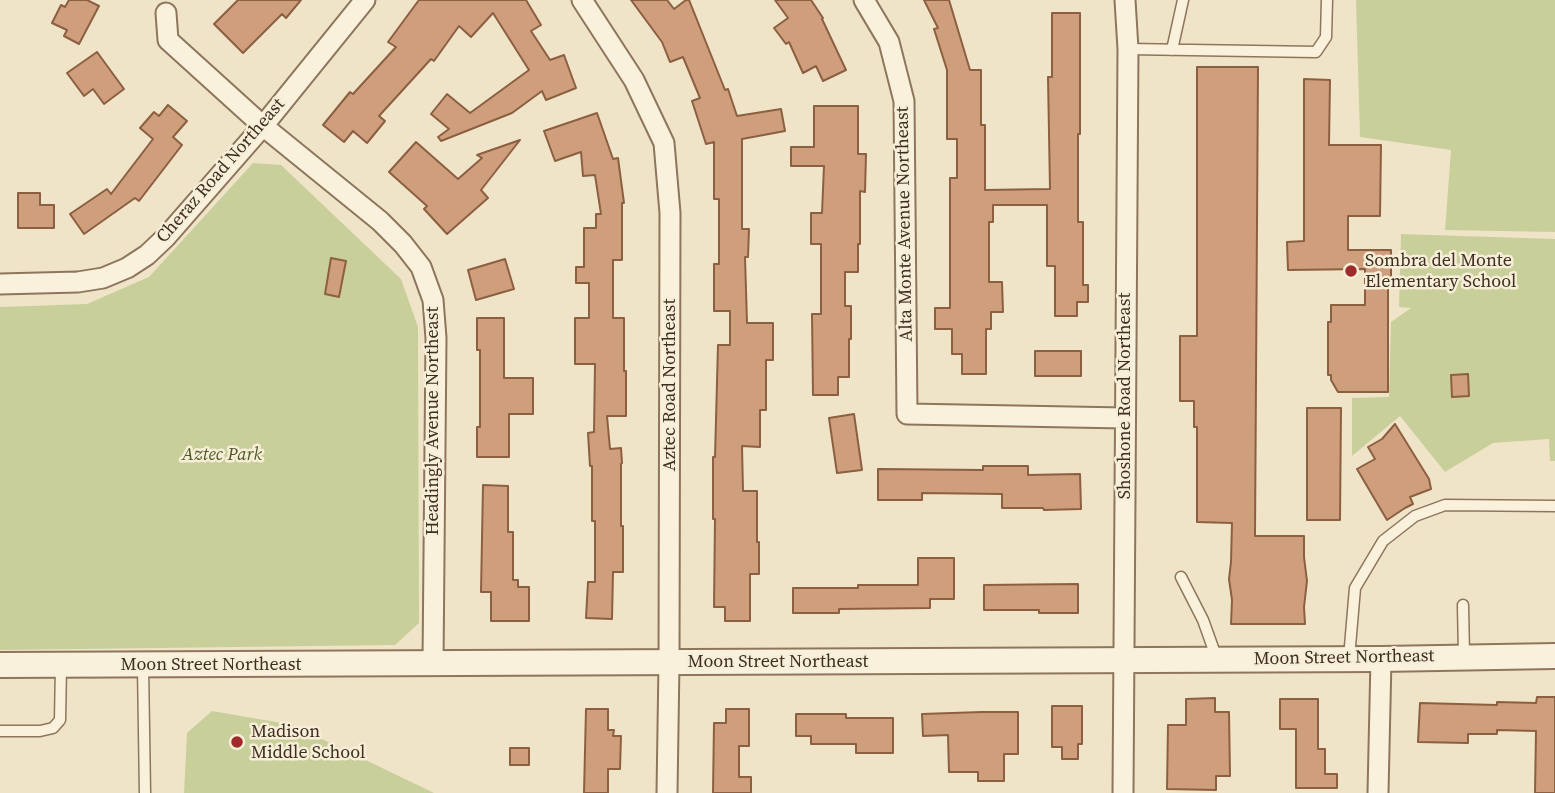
<!DOCTYPE html>
<style>
body{margin:0}
canvas{display:block;background:#f0e4c8}
</style>
<canvas width="1555" height="793"></canvas>
<script>
const ctx = document.querySelector('canvas').getContext('2d');
ctx.lineJoin = 'round';
function fill(path, color) { ctx.fillStyle = color; ctx.fill(path, 'evenodd'); }
const poly = rows => new Path2D(rows.map(r => 'M' + r).join(''));
function stroke(path, color, width, dash) { ctx.strokeStyle = color; ctx.lineWidth = width; ctx.lineCap = dash ? 'butt' : 'round'; ctx.setLineDash(dash || []); ctx.stroke(path); }
function drawText(font, color, halo, rows, align = 'center') {
  ctx.font = font + ' "Source Serif 4",serif'; ctx.lineWidth = 5; ctx.setLineDash([]); ctx.textBaseline = 'middle'; ctx.strokeStyle = halo; ctx.fillStyle = color; for (const [text, x, y, turn = 0] of rows) {
    ctx.save(); ctx.translate(x, y); ctx.rotate((+turn || 0) * Math.PI / 180); ctx.textAlign = isNaN(turn) ? turn : align; if (halo) ctx.strokeText(text, 0, 0); ctx.fillText(text, 0, 0); ctx.restore();
  }
}
fill(poly([
 [1356,0,1555,0,1555,232,1445,230,1451,150,1360,137],
 [253,163,281,165,401,279,418,327,419,623,395,645,0,650,0,307,87,304,149,277],
 [1401,234,1555,239,1555,461,1550,461,1549,439,1493,443,1445,472,1400,416,1352,456,1352,398,1389,397,1391,322,1411,308,1399,307],
 [212,711,293,725,434,793,184,793,187,733]
]), '#c9cf9b');
const building = poly([
 [69,0,87,0,99,6,79,44,64,36,67,30,52,23,61,5,65,7,69,0],
 [238,0,301,0,286,18,282,14,243,53,214,24,238,0],
 [419,0,526,0,541,25,531,31,550,60,564,55,576,88,546,100,542,91,512,113,441,141,438,137,449,129,431,114,447,94,470,113,529,70,493,13,471,37,459,26,434,61,431,59,379,116,385,121,367,143,353,131,344,142,323,125,350,92,353,94,396,47,388,42,419,0],
 [631,0,667,0,674,9,686,0,689,0,725,90,728,89,737,116,781,109,785,131,742,139,742,229,749,229,748,257,745,257,747,323,773,323,773,360,766,360,766,410,760,410,760,447,742,446,743,491,757,491,757,542,759,542,759,574,750,574,750,621,725,621,725,607,714,607,715,519,713,519,713,457,715,457,718,345,730,345,730,311,714,311,714,264,719,264,719,199,714,199,714,142,706,144,692,101,700,98,683,57,670,62,662,42,631,0],
 [775,0,811,0,823,18,822,19,846,70,823,81,816,66,803,73,789,42,786,44,774,28,788,18,775,0],
 [924,0,949,0,970,70,981,70,981,125,985,125,985,190,1050,189,1048,77,1052,77,1052,13,1080,13,1080,134,1078,134,1078,222,1083,222,1083,285,1088,285,1088,302,1077,302,1077,316,1055,316,1055,266,1047,266,1047,205,993,205,993,222,989,222,989,282,1002,282,1003,312,991,312,991,329,986,329,986,374,962,374,962,354,952,354,952,329,935,329,935,308,950,308,950,178,957,178,957,139,947,139,947,70,934,29,938,28,924,0],
 [97,52,124,89,104,104,93,89,84,96,67,73,97,52],
 [1197,67,1258,67,1255,536,1304,536,1304,557,1307,581,1304,607,1305,624,1231,624,1232,600,1229,579,1231,562,1232,523,1197,522,1197,427,1194,427,1194,401,1180,401,1180,336,1197,336,1197,67],
 [1304,79,1330,80,1329,145,1381,145,1380,216,1348,216,1348,250,1391,250,1391,278,1388,278,1388,392,1338,392,1331,380,1331,375,1328,375,1328,322,1331,322,1331,305,1365,305,1365,269,1288,270,1287,242,1304,241,1304,79],
 [168,105,187,121,173,137,182,145,139,201,135,198,84,234,70,214,107,189,111,194,153,139,140,128,154,112,159,116,168,105],
 [814,106,858,106,858,154,866,154,865,192,860,191,860,244,858,244,858,272,845,272,845,306,851,306,851,339,849,339,849,377,838,377,838,395,813,395,812,314,821,314,821,244,811,244,811,213,822,213,824,166,791,166,791,147,814,147,814,106],
 [597,113,613,159,618,158,624,203,622,203,622,260,613,260,613,318,624,318,624,371,626,371,626,416,607,416,610,449,621,448,622,463,621,464,621,526,623,526,623,572,613,572,612,619,586,618,588,582,595,582,595,521,592,521,592,466,590,466,588,433,594,432,595,364,575,364,575,318,589,318,589,283,576,283,576,267,584,267,584,228,596,228,596,214,601,214,595,175,583,176,581,152,555,161,544,131,597,113],
 [520,140,481,190,488,198,447,234,424,209,427,206,389,172,416,142,458,179,482,158,477,155,520,140],
 [18,193,40,193,40,205,54,205,54,228,18,228,18,193],
 [331,258,346,261,339,297,325,294,331,258],
 [505,259,514,289,476,300,468,270,505,259],
 [477,318,504,318,504,378,533,378,533,414,509,414,509,457,477,457,477,427,480,427,480,350,477,350,477,318],
 [1035,351,1081,351,1081,376,1035,376,1035,351],
 [1468,374,1469,396,1452,397,1451,375,1468,374],
 [1307,408,1341,408,1340,520,1307,520,1307,408],
 [854,414,862,470,837,473,829,418,854,414],
 [1395,424,1429,479,1431,489,1410,497,1413,504,1405,508,1387,520,1357,469,1375,459,1368,447,1382,439,1395,424],
 [983,466,1028,466,1028,475,1080,474,1081,509,1044,510,1043,508,1002,508,1002,494,922,493,922,500,878,500,878,469,983,470,983,466],
 [483,485,508,486,508,532,513,532,513,580,518,580,518,587,529,587,529,621,491,621,491,592,481,592,483,485],
 [918,558,954,558,954,599,930,599,930,608,839,609,839,613,793,613,793,588,858,588,858,585,918,585,918,558],
 [1078,584,1078,613,1039,613,1039,610,984,610,984,585,1078,584],
 [1537,697,1555,697,1555,793,1535,793,1536,731,1497,730,1497,734,1468,734,1468,743,1418,742,1420,703,1497,705,1497,702,1536,703,1537,697],
 [1215,698,1215,712,1229,712,1230,776,1216,776,1216,790,1167,789,1168,725,1186,725,1186,699,1215,698],
 [1280,699,1318,699,1318,749,1325,749,1325,774,1337,774,1337,788,1296,788,1296,729,1280,729,1280,699],
 [1052,706,1082,706,1082,744,1078,744,1078,759,1062,759,1062,747,1052,747,1052,706],
 [586,709,608,709,608,730,614,730,613,736,621,736,620,769,608,769,608,793,584,793,586,709],
 [726,709,749,709,749,746,739,746,739,777,751,777,751,793,713,793,714,723,726,723,726,709],
 [982,712,1018,712,1018,754,1004,754,1004,781,978,781,978,772,949,772,948,735,923,736,922,714,982,712],
 [796,714,846,714,846,718,893,718,893,753,856,753,856,744,811,744,811,736,796,736,796,714],
 [510,748,529,748,529,765,510,765,510,748]
]);
fill(building, '#cf9f7d');
stroke(building, '#8d5f41', 2);
const service = poly([
 [1128,49,1316,52,1326,37,1327,0],
 [1172,50,1183,0],
 [1181,577,1203,620,1217,659],
 [1463,605,1464,656],
 [1349,658,1355,588,1383,541,1415,516,1445,505,1555,506],
 [143,666,145,793],
 [0,731,40,731,53,728,60,720,61,666]
]);
const minor = poly([
 [582,0,634,80,664,143,670,213,669,663,667,793],
 [864,0,889,42,904,101,907,414,1125,418],
 [166,13,168,40,263,126,380,221,403,244,421,267,433,300,436,338,433,663],
 [0,284,78,282,103,278,127,268,147,255,166,237,263,126,365,0],
 [1123,793,1128,49,1125,0],
 [1378,793,1381,659]
]);
const tertiary = poly([
 [0,665,1381,659,1555,656]
]);
stroke(service, '#8d765c', 13);
stroke(minor, '#8d765c', 23);
stroke(tertiary, '#8d765c', 28);
stroke(service, '#faf1dc', 10);
stroke(minor, '#faf1dc', 19);
stroke(tertiary, '#faf1dc', 24);
for (const [x, y, r, color] of [
 [1351,271,7,"#9e2a2b"],
 [237,742,7,"#9e2a2b"]
]) { const dot = new Path2D(); dot.arc(x, y, r, 0, 2 * Math.PI); ctx.fillStyle = color; ctx.fill(dot); stroke(dot, '#f7eed8', 2.5); }
drawText('18px', '#3d2e20', '#f7eed8', [
 ["Cheraz Road Northeast",221,171,-49],
 ["Alta Monte Avenue Northeast",905,224,-91],
 ["Aztec Road Northeast",670,385,-90],
 ["Shoshone Road Northeast",1125,396,-90],
 ["Headingly Avenue Northeast",433,421,-90],
 ["Moon Street Northeast",1344,658,-1],
 ["Moon Street Northeast",778,662],
 ["Moon Street Northeast",211,665]
]);
drawText('18px', '#3d2e20', '#f7eed8', [
 ["Sombra del Monte",1365,261],
 ["Elementary School",1365,282],
 ["Madison",251,732],
 ["Middle School",251,753]
], 'left');
drawText('italic 18px', '#4d5a26', '#f7eed8', [
 ["Aztec Park",222,455]
]);
</script>
